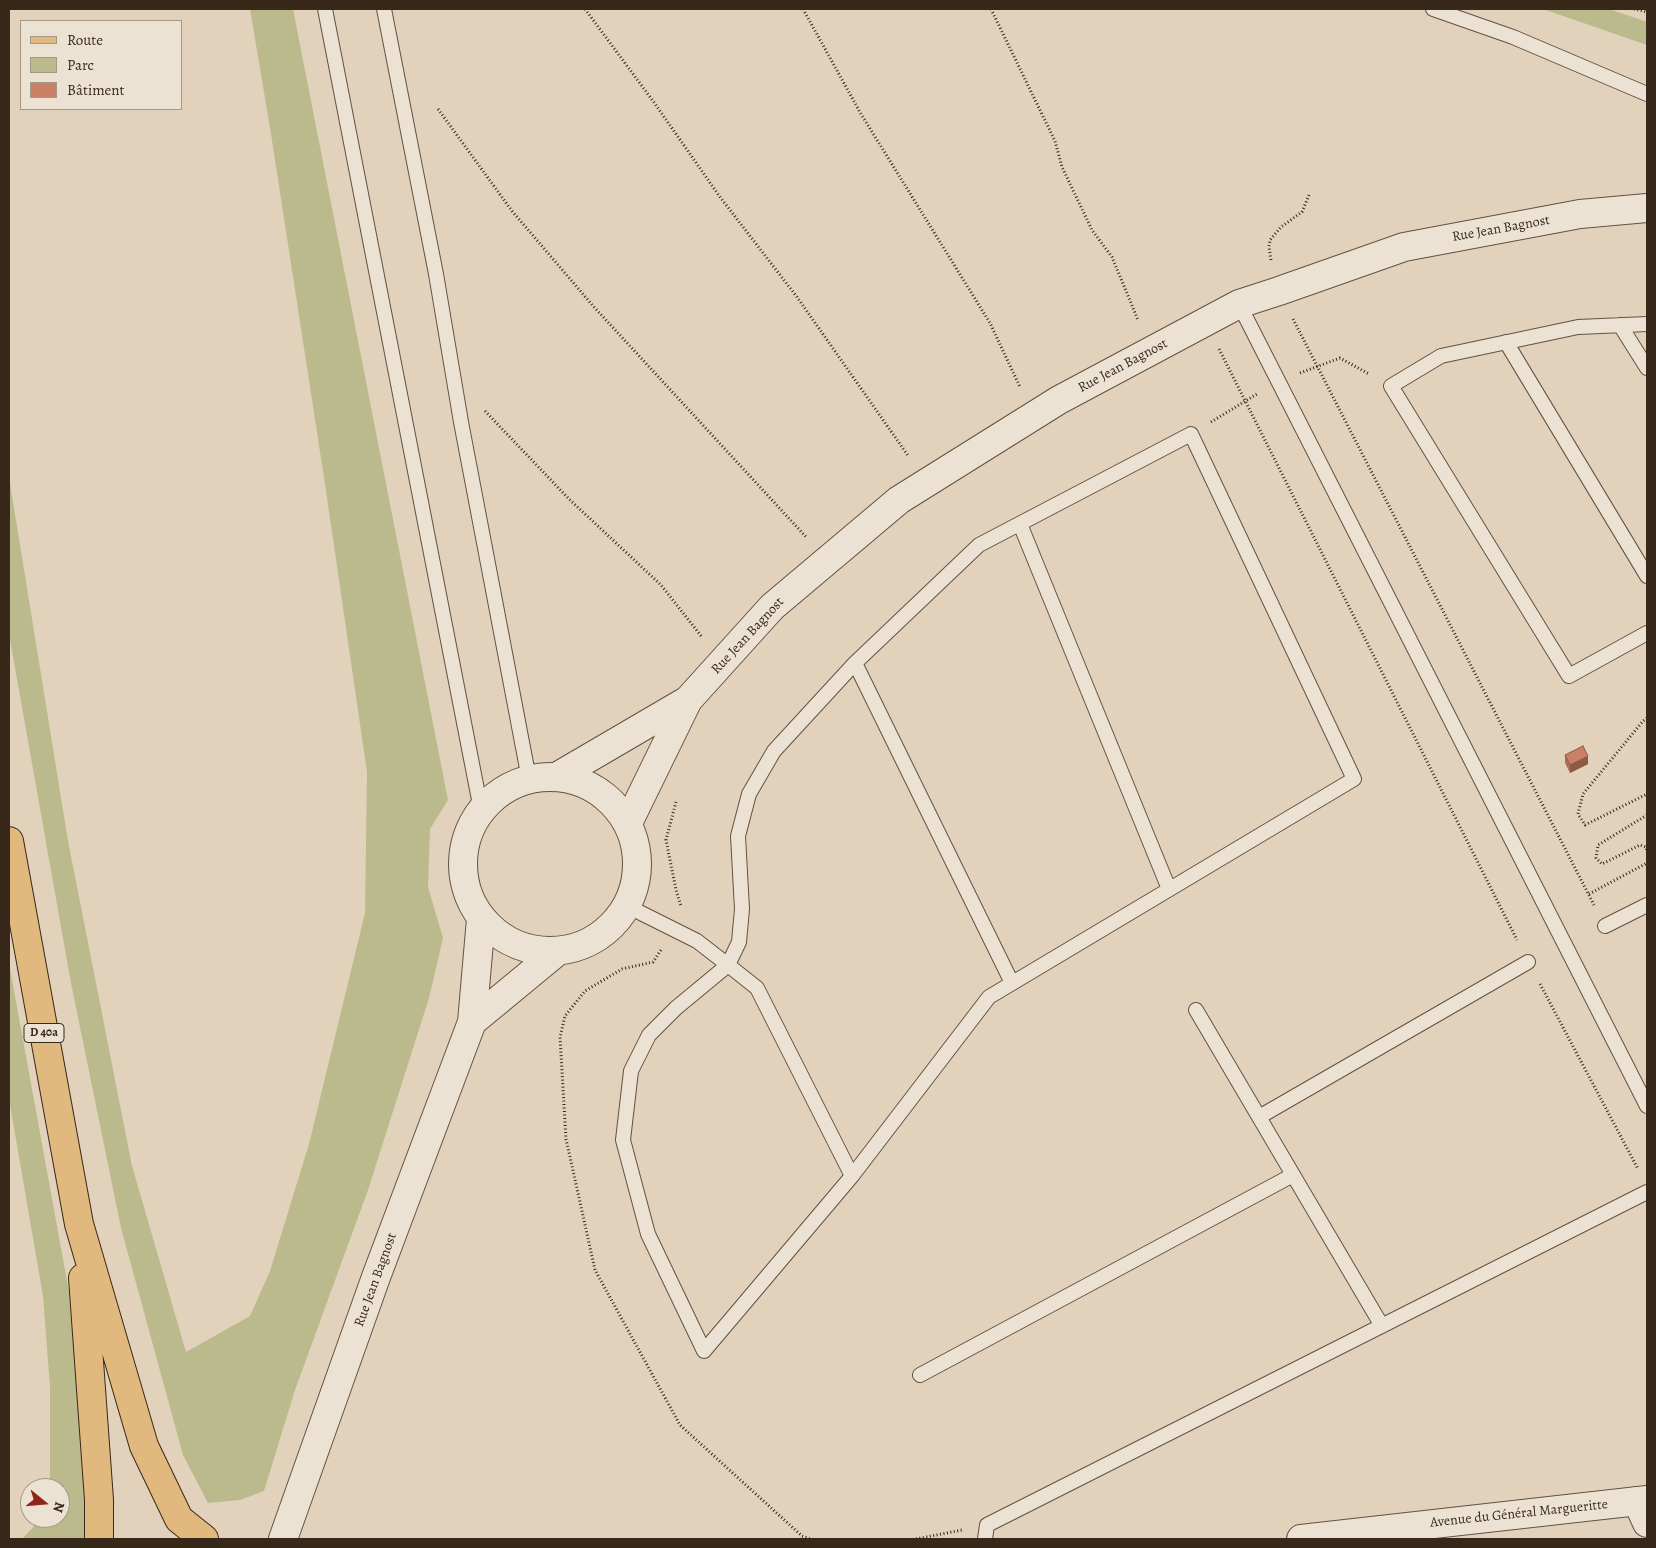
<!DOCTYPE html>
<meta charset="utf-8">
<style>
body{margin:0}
#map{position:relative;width:1656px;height:1548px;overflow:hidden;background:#e2d2bb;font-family:Alegreya,serif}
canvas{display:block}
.frame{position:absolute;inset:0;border:10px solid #382819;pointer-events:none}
.legend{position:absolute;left:20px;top:20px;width:162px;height:90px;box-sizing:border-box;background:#ece2d3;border:1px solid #a49889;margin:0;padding:6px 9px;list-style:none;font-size:15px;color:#382819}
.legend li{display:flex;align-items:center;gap:10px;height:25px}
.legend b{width:25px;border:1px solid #a49889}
.north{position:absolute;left:20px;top:1478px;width:50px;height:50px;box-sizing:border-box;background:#ece2d3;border:1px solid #a49889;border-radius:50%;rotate:107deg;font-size:14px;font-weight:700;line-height:20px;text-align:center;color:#382819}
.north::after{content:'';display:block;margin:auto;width:18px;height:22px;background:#8f2418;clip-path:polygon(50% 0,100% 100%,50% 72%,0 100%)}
</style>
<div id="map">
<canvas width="1656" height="1548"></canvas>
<div class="frame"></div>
<ul class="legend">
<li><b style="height:6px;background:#e1b97e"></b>Route</li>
<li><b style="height:14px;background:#baba8c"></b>Parc</li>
<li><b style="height:14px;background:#c98064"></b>Bâtiment</li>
</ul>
<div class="north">N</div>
</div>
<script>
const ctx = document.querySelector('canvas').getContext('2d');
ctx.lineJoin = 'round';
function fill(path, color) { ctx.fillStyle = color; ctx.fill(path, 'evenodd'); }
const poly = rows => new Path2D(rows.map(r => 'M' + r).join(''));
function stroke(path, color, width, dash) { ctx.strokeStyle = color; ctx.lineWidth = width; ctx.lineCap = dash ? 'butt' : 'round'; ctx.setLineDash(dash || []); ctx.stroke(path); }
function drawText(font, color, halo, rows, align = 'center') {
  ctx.font = font + ' Alegreya,serif'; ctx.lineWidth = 4; ctx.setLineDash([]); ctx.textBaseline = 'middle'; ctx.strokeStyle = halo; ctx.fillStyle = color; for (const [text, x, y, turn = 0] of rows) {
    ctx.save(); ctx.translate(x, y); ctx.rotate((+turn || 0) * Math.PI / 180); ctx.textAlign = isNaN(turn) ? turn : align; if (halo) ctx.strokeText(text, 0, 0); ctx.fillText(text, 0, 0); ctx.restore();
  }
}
fill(poly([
 [250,9,293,9,448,800,430,829,428,887,443,938,429,998,368,1190,295,1390,264,1491,240,1500,208,1503,183,1455,121,1228,71,983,9,634,9,477,68,841,132,1166,186,1352,250,1316,270,1271,309,1144,365,913,367,772,325,484,271,134],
 [1543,9,1609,9,1647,22,1647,45],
 [9,963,69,1292,89,1539,22,1539,42,1518,60,1518,60,1488,50,1488,50,1387,43,1296,9,1099]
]), '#baba8c');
const service = poly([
 [325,9,481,810],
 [384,9,436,274,461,422,529,779],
 [1433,9,1513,37,1647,94],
 [1239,304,1647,1106],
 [1647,324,1578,327,1441,356,1391,386,1569,676,1647,633],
 [1620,325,1647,368],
 [1506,342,1647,576],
 [1020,524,1169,889],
 [855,663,1012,983],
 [627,906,697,941,728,965,757,988,852,1176,989,997,1354,779,1191,434,979,545,855,663,774,751,749,794,738,836,742,909,739,942,728,965,676,1008,649,1035,631,1071,623,1140,648,1234,704,1351,852,1176],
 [1605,926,1647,905],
 [1196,1010,1382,1326],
 [1259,1117,1528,962],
 [920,1375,1293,1175],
 [985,1539,987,1525,1647,1192]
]);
const minor = poly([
 [558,776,688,700],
 '463 864a87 87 0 1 1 174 0a87 87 0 1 1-174 0Z',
 [628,823,688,700,772,607,899,500,1059,400,1239,304,1279,291,1404,247,1580,214,1647,208],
 [472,1022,558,951],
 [1637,1501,1647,1523],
 [283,1539,376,1277,472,1022,481,919]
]);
const tertiary = poly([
 [1301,1539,1647,1500]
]);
const primary = poly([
 [9,841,79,1224,144,1446,179,1519,204,1539],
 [83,1278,99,1500,99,1539]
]);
stroke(service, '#625242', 16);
stroke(minor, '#625242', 30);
stroke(tertiary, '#625242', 30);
stroke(primary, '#382819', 30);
stroke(poly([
 [585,9,653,101,720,197,797,297,909,457],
 [803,9,861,114,990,323,1020,387],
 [991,9,1055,141,1062,167,1092,230,1112,257,1138,320],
 [1634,9,1647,12],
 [438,109,512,211,594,307,807,538],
 [1271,260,1269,247,1270,240,1281,227,1302,212,1309,195],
 [1293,319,1594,905],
 [1219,349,1517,940],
 [1300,373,1340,358,1369,374],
 [485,411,569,499,661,585,702,637],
 [1211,422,1257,394],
 [1647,718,1643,721,1583,794,1578,814,1585,825,1647,794],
 [676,802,666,840,676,890,681,906],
 [1647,815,1598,845,1596,858,1602,864,1640,845,1646,847,1647,851],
 [1589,894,1647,863],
 [661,950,653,962,622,969,585,991,565,1016,560,1037,566,1139,595,1270,680,1425,802,1536,810,1539],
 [1540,984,1638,1169],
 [916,1539,962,1530]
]), '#382819', 3, [1, 2.5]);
stroke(service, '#ece2d3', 14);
stroke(minor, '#ece2d3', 28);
stroke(tertiary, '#ece2d3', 28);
stroke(primary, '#e1b97e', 28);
fill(poly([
 [1565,755,1588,764,1570,773,1565,763]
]), '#ad6e56');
fill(poly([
 [1588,756,1588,764,1570,773,1570,765]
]), '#8d5a46');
const building = poly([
 [1583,746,1588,756,1570,765,1565,755,1583,746]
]);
fill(building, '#c98064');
stroke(building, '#8d5a46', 1);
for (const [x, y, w] of [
 [44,1033,40]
]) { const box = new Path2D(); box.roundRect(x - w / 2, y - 9.5, w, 19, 4); ctx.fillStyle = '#ece2d3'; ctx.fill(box); stroke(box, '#382819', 1); }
drawText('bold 12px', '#382819', null, [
 ["D 40a",44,1033]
]);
drawText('14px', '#382819', '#ece2d3', [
 ["Rue Jean Bagnost",1501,229,-10],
 ["Rue Jean Bagnost",1123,366,-28],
 ["Rue Jean Bagnost",748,636,-47],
 ["Rue Jean Bagnost",376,1280,-70],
 ["Avenue du Général Margueritte",1519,1514,-6]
]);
</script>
